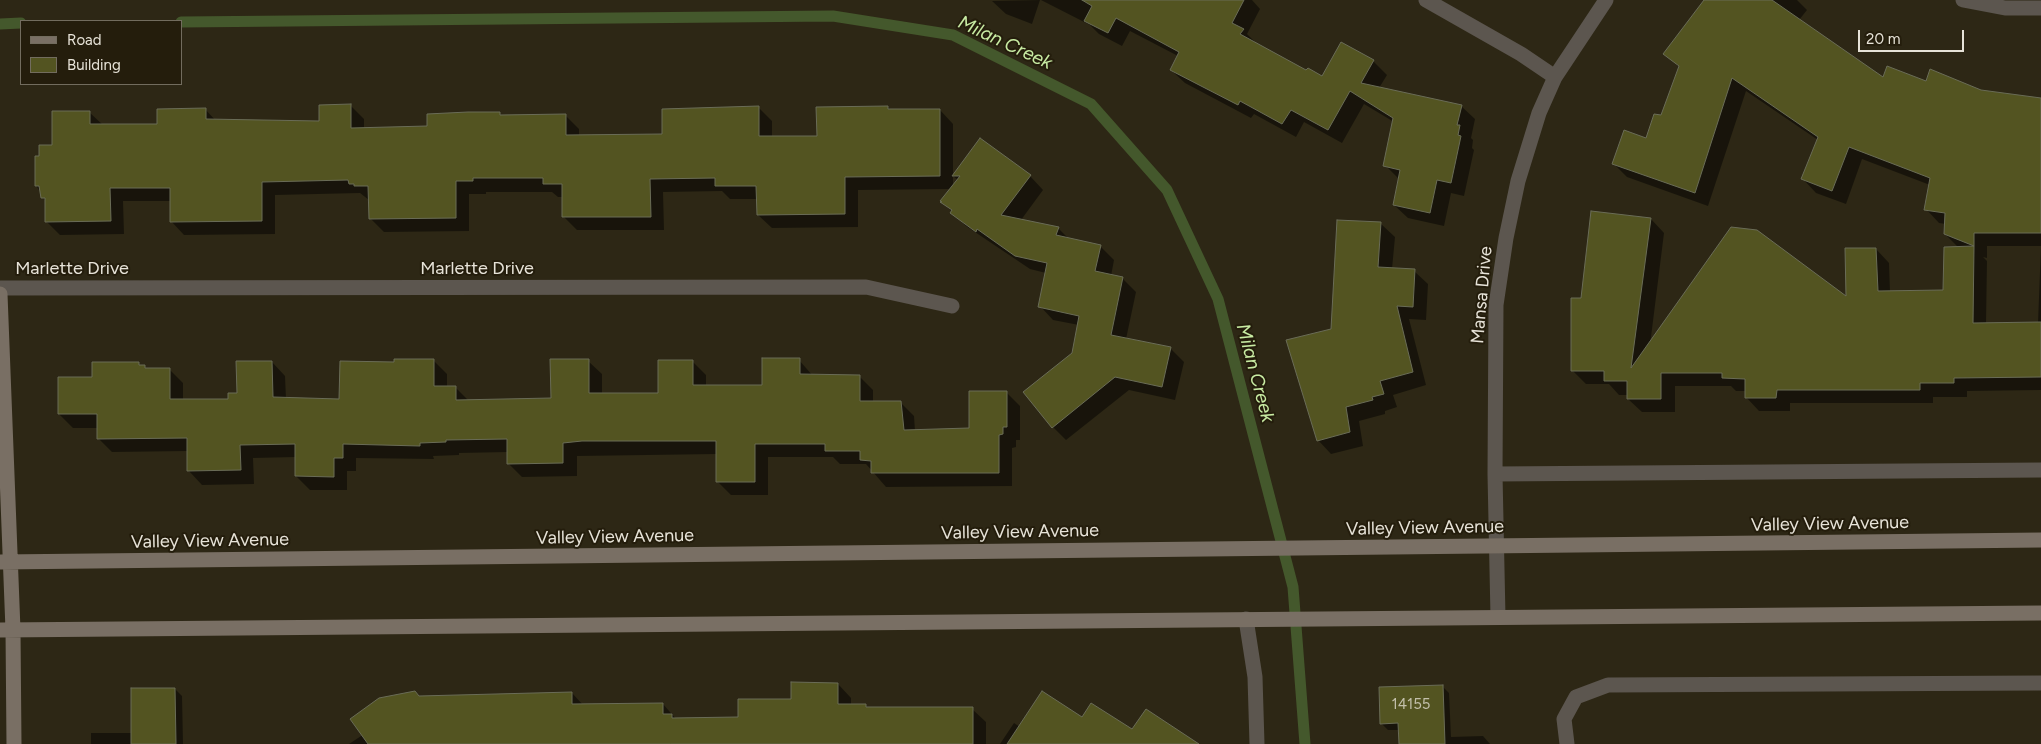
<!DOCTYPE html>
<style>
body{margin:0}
#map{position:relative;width:2041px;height:744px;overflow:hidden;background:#2d2715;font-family:Figtree,sans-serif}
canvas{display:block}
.legend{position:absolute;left:20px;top:20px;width:162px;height:65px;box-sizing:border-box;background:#241d0c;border:1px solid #726c5e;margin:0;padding:6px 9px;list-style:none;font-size:15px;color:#e7e3d8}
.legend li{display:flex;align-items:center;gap:10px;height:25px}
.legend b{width:25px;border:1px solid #726c5e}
.scale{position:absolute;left:1858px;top:30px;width:106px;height:22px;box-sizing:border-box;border:2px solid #e7e3d8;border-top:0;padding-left:6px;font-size:15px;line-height:18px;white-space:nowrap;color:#e7e3d8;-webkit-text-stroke:4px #241d0c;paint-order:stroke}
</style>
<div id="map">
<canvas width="2041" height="744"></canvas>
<ul class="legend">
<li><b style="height:6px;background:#796f64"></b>Road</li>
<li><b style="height:14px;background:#535421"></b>Building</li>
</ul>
<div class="scale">20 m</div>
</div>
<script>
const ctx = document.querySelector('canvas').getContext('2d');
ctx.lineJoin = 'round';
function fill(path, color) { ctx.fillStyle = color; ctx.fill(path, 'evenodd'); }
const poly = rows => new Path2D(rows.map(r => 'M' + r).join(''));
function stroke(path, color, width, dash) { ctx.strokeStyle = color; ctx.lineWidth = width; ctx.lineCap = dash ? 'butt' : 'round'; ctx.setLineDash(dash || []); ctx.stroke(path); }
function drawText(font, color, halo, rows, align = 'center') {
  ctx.font = font + ' Figtree,sans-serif'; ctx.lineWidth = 4; ctx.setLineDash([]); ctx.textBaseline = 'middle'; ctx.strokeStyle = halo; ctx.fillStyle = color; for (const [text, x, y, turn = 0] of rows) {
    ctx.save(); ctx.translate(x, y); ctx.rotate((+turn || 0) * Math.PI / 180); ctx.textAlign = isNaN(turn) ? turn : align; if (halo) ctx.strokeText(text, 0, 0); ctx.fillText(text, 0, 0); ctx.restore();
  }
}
fill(poly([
 [1040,0,1032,24,1006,14,992,1],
 [1041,0,1252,0,1260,9,1247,34,1257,44,1307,71,1322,77,1373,61,1387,75,1379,88,1461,106,1475,119,1471,138,1473,140,1472,148,1474,150,1464,196,1451,193,1444,226,1408,218,1394,205,1399,179,1385,165,1394,122,1364,104,1342,143,1304,122,1296,137,1254,114,1251,118,1185,83,1171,70,1178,56,1130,31,1122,46,1099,34,1090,25],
 [1708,0,1797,0,1807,10,1799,20,1884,78,1926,82,2041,99,2041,390,1967,391,1967,397,1933,397,1933,403,1790,403,1790,411,1759,411,1746,397,1746,391,1736,391,1731,386,1675,386,1675,412,1642,412,1628,399,1628,395,1619,395,1609,384,1586,384,1573,371,1592,213,1651,219,1664,233,1650,345,1847,298,1876,249,1889,263,1890,292,1944,291,1959,248,1945,234,1946,224,1939,223,1926,209,1930,185,1862,159,1846,204,1816,193,1803,179,1818,140,1746,91,1708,206,1627,177,1613,163,1647,140,1662,117,1680,68,1665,53],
 [1987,246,2041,246,2038,323,1986,324,1987,261,1983,257,1987,258],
 [350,105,364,119,364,129,428,127,499,113,502,116,565,115,579,129,579,136,663,135,758,107,772,121,772,137,818,137,888,107,891,110,940,110,953,124,953,175,1030,176,1043,190,1021,220,1058,228,1070,240,1100,246,1114,260,1111,276,1122,278,1136,292,1126,339,1170,348,1184,362,1175,400,1129,390,1066,440,1053,427,1079,325,1053,320,1040,306,1046,273,1030,269,966,226,941,200,950,189,858,190,858,227,772,228,758,215,758,199,730,199,722,191,663,192,664,230,577,230,564,217,564,197,558,197,552,192,486,192,486,194,469,194,469,231,384,232,370,218,369,200,360,193,275,195,275,234,184,235,171,221,171,201,123,201,124,234,60,235,46,221,46,202,36,185,40,157,89,112,103,125,158,125,205,109,216,121,320,122],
 [953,176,958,180,953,185],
 [1338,221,1381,224,1395,237,1392,269,1414,271,1428,284,1426,320,1409,319,1426,385,1393,395,1397,407,1385,411,1385,414,1359,421,1363,446,1331,454,1318,440,1332,330],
 [433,360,447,374,447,387,455,387,469,401,552,399,588,361,602,374,602,395,660,395,693,362,706,375,706,387,763,387,799,360,813,376,859,376,873,390,873,402,900,402,914,416,915,431,970,429,1006,392,1020,406,1020,440,1016,440,1016,447,1012,448,1012,486,886,487,866,464,840,464,833,457,768,457,768,495,731,495,717,481,717,454,577,456,577,476,522,477,508,463,508,452,459,453,459,455,433,456,434,459,356,458,356,471,347,471,347,490,310,490,296,476,296,457,253,458,254,484,202,485,189,471,188,451,112,452,98,438,98,428,73,428,59,414,94,378,138,364,148,369,169,369,183,383,183,400,229,400,238,395,272,362,285,376,286,399,341,400,395,363],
 [838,684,851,698,851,705,865,705,869,709,972,709,986,722,986,744,349,744,420,697,572,693,583,705,663,704,676,719,739,718],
 [1442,686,1449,693,1451,737,1483,736,1490,744,1400,744,1399,730,1388,730,1381,723],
 [175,689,182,696,183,744,91,744,91,733,132,733],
 [1082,719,1133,731,1197,744,1000,744,1014,723,1020,727]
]), '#0007');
stroke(poly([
 [181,22,833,16,953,35,1091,104,1167,190,1218,299,1293,587,1305,744],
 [0,24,21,23]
]), '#44582c', 11);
const building = poly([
 [1082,0,1244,0,1232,23,1244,29,1240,34,1306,70,1308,68,1322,76,1341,42,1374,60,1361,83,1462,105,1457,125,1460,125,1458,135,1461,136,1451,183,1437,180,1430,213,1393,205,1400,170,1383,166,1393,118,1350,91,1328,130,1291,110,1282,124,1240,101,1238,105,1170,70,1179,52,1116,18,1108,33,1084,21,1092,6,1082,0],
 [1704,0,1772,0,1883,77,1887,66,1926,81,1930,69,1981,90,2041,98,2041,233,1974,233,1974,246,1944,234,1945,213,1924,210,1930,178,1849,147,1832,191,1801,179,1818,137,1732,78,1695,193,1612,164,1624,130,1646,138,1654,114,1661,115,1679,66,1663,54,1704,0],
 [351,104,351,128,427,126,427,114,468,112,500,112,500,115,566,114,566,135,662,134,662,109,759,106,759,136,817,136,816,107,888,106,888,109,940,109,940,176,845,177,845,214,757,215,756,186,715,186,715,178,650,179,651,217,562,217,562,184,543,184,543,178,473,178,473,181,456,181,456,218,369,219,368,186,354,186,354,184,349,184,348,180,262,182,262,221,170,222,170,188,110,188,111,221,45,222,45,198,41,198,39,186,35,186,35,156,39,156,39,145,52,145,52,111,90,111,90,124,157,124,157,109,206,108,206,119,319,121,319,105,351,104],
 [980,138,1031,175,1001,215,1059,227,1056,235,1101,245,1095,271,1123,277,1111,335,1171,347,1162,387,1115,377,1052,428,1023,392,1072,353,1079,316,1038,307,1047,263,1015,256,977,229,976,232,950,213,952,210,940,202,942,202,940,201,960,176,952,176,980,138],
 [1591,211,1651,218,1631,368,1731,227,1757,230,1846,296,1845,248,1876,248,1878,291,1943,290,1944,247,1974,246,1973,323,2041,322,2041,377,1954,378,1954,383,1920,383,1920,390,1777,390,1776,398,1745,398,1745,379,1722,378,1722,373,1661,373,1661,399,1627,399,1627,381,1604,381,1604,371,1571,371,1571,298,1581,298,1591,211],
 [1337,220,1381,222,1378,267,1415,269,1413,307,1397,306,1413,372,1380,381,1384,394,1372,397,1373,400,1346,407,1350,432,1317,441,1286,340,1331,329,1337,220],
 [762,358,800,358,800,374,860,375,860,401,901,401,904,430,969,428,969,391,1007,391,1007,427,1003,427,1003,434,999,435,999,473,871,473,871,461,860,460,860,451,825,451,825,444,755,444,755,482,716,482,716,441,582,441,563,443,563,463,507,464,507,439,446,440,446,442,420,443,420,446,343,444,343,458,334,458,334,477,295,476,295,444,240,445,241,470,187,471,187,438,97,439,97,414,58,414,58,377,92,377,92,362,139,362,139,365,145,365,145,368,170,368,170,399,228,399,228,393,237,393,236,361,272,361,273,397,339,399,340,361,394,362,394,359,434,359,434,386,456,386,456,400,551,398,550,359,589,359,589,393,658,393,658,360,693,360,693,385,762,385,762,358],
 [791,682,838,683,838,704,866,704,866,707,973,707,973,744,368,744,350,719,379,698,415,691,419,696,572,692,572,704,663,703,663,714,672,714,672,718,738,717,738,699,791,699,791,682],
 [1443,685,1445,744,1399,744,1398,723,1380,724,1379,687,1443,685],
 [131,688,175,688,176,744,131,744,131,688],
 [1042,691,1082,717,1091,703,1132,729,1146,709,1199,744,1007,744,1042,691]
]);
fill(building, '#535421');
stroke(building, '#6a6c57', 1);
stroke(poly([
 [1246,619,1255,677,1257,744]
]), '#5c564f', 15);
stroke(poly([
 [1426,0,1521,54,1555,77],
 [1963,0,2005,8,2041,8],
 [0,288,866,287,952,306],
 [1495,474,2041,470],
 [1498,617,1495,474,1496,305,1506,238,1518,181,1539,113,1555,77,1606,0],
 [1567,744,1564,719,1576,697,1608,685,2041,683]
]), '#5c564f', 15);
stroke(poly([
 [0,294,13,630,14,744],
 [0,562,2041,540],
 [0,630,2041,613]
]), '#796f64', 15);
drawText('15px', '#c2bfaa', null, [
 ["14155",1411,705]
]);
drawText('18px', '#e7e3d8', '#241d0c', [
 ["Marlette Drive",72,269],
 ["Marlette Drive",477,269],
 ["Mansa Drive",1482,295,-85],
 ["Valley View Avenue",1830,524,-1],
 ["Valley View Avenue",1425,528,-1],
 ["Valley View Avenue",1020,532,-1],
 ["Valley View Avenue",615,537,-1],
 ["Valley View Avenue",210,541,-1]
]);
drawText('italic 19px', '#c8eba3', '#241d0c', [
 ["Milan Creek",1005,43,25],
 ["Milan Creek",1255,373,75]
]);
</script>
